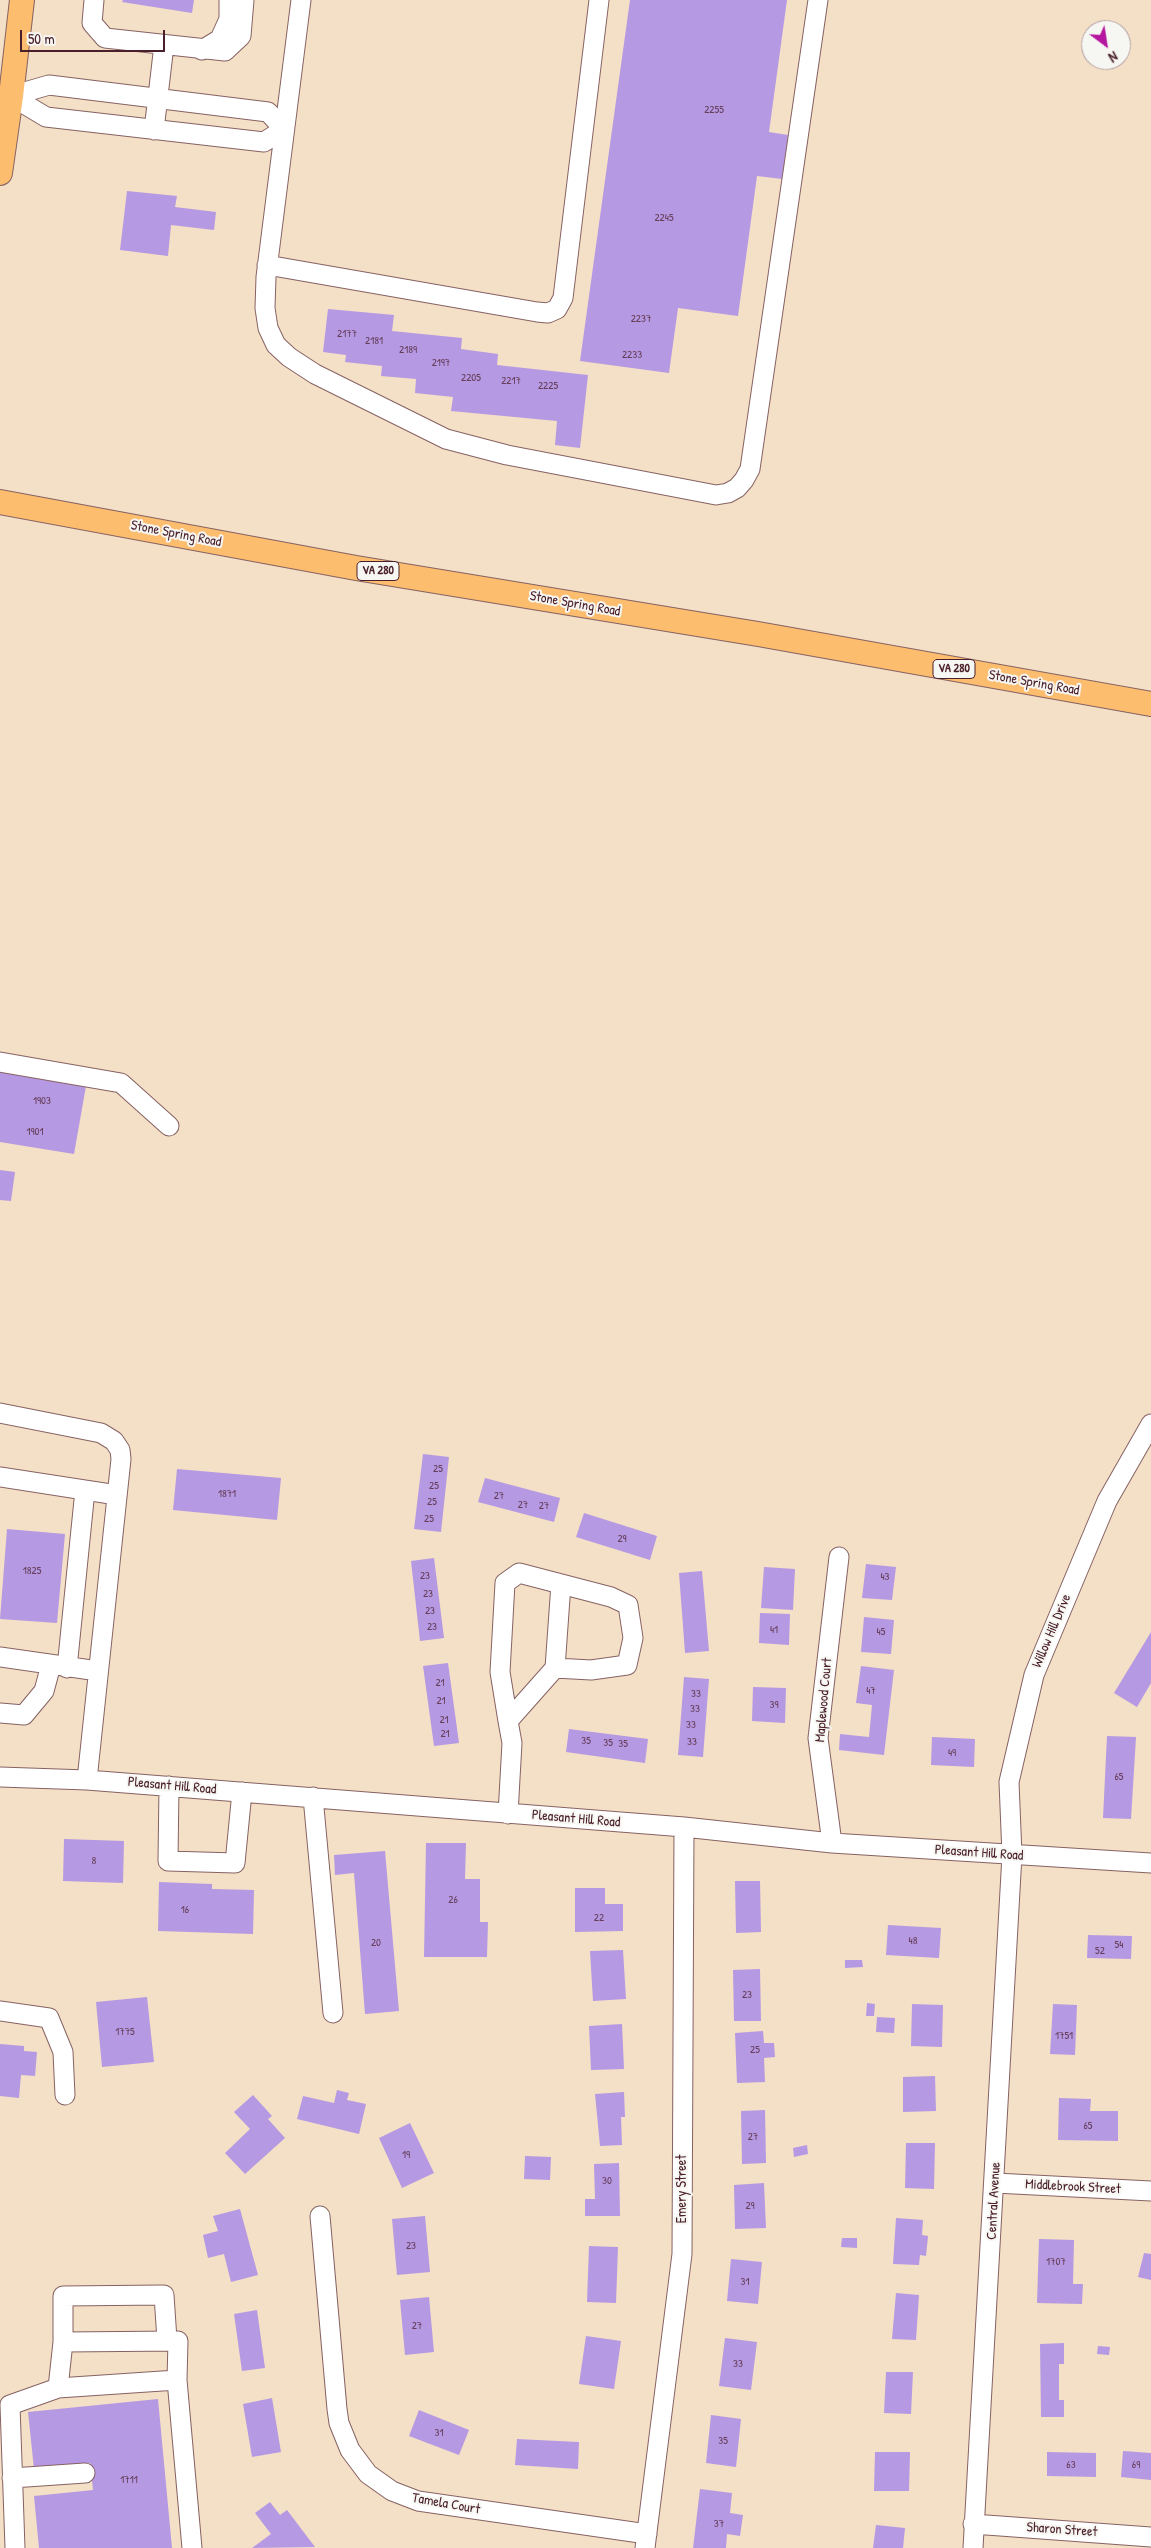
<!DOCTYPE html>
<style>
body{margin:0}
#map{position:relative;width:1151px;height:2548px;overflow:hidden;background:#f4dfc7;font-family:"Patrick Hand",sans-serif}
canvas{display:block}
.north{position:absolute;left:1081px;top:20px;width:50px;height:50px;box-sizing:border-box;background:#f6f6f2;border:1px solid #b1a0a2;border-radius:50%;rotate:149deg;font-size:14px;font-weight:700;line-height:20px;text-align:center;color:#4a1f2b}
.north::after{content:'';display:block;margin:auto;width:18px;height:22px;background:#b5179e;clip-path:polygon(50% 0,100% 100%,50% 72%,0 100%)}
.scale{position:absolute;left:20px;top:30px;width:145px;height:22px;box-sizing:border-box;border:2px solid #4a1f2b;border-top:0;padding-left:6px;font-size:15px;line-height:18px;white-space:nowrap;color:#4a1f2b;-webkit-text-stroke:4px #f6f6f2;paint-order:stroke}
</style>
<div id="map">
<canvas width="1151" height="2548"></canvas>
<div class="north">N</div>
<div class="scale">50 m</div>
</div>
<script>
const ctx = document.querySelector('canvas').getContext('2d');
ctx.lineJoin = 'round';
function fill(path, color) { ctx.fillStyle = color; ctx.fill(path, 'evenodd'); }
const poly = rows => new Path2D(rows.map(r => 'M' + r).join(''));
function stroke(path, color, width, dash) { ctx.strokeStyle = color; ctx.lineWidth = width; ctx.lineCap = dash ? 'butt' : 'round'; ctx.setLineDash(dash || []); ctx.stroke(path); }
function drawText(font, color, halo, rows, align = 'center') {
  ctx.font = font + ' "Patrick Hand",sans-serif'; ctx.lineWidth = 4; ctx.setLineDash([]); ctx.textBaseline = 'middle'; ctx.strokeStyle = halo; ctx.fillStyle = color; for (const [text, x, y, turn = 0] of rows) {
    ctx.save(); ctx.translate(x, y); ctx.rotate((+turn || 0) * Math.PI / 180); ctx.textAlign = isNaN(turn) ? turn : align; if (halo) ctx.strokeText(text, 0, 0); ctx.fillText(text, 0, 0); ctx.restore();
  }
}
fill(poly([
 [123,0,194,0,192,13,122,2],
 [630,0,787,0,769,132,788,135,782,179,757,176,738,316,678,308,669,373,580,361],
 [127,191,177,196,175,207,216,212,214,230,171,225,168,256,120,250],
 [328,309,394,315,392,331,462,338,461,349,498,354,497,365,588,375,580,448,555,445,557,421,451,411,453,397,415,393,416,379,381,376,382,366,345,362,346,355,323,352],
 [0,1071,86,1086,74,1154,0,1142],
 [0,1170,15,1172,11,1201,0,1200],
 [423,1454,449,1457,441,1532,414,1529],
 [177,1469,281,1478,277,1520,173,1510],
 [485,1478,560,1498,554,1522,478,1502],
 [584,1513,657,1536,650,1560,576,1537],
 [7,1529,65,1534,57,1623,0,1619],
 [434,1558,444,1638,420,1641,411,1561],
 [866,1564,896,1567,892,1600,862,1598],
 [764,1567,795,1569,793,1610,761,1608],
 [702,1571,709,1651,685,1653,679,1573],
 [760,1613,790,1614,789,1645,759,1643],
 [864,1617,894,1620,891,1654,861,1652],
 [1151,1632,1151,1683,1137,1707,1114,1693],
 [448,1663,459,1743,434,1746,423,1666],
 [861,1666,894,1670,884,1755,839,1750,840,1734,869,1737,872,1705,856,1703],
 [684,1677,709,1679,703,1757,678,1755],
 [753,1687,786,1688,785,1723,752,1721],
 [569,1729,648,1739,645,1763,566,1752],
 [1107,1736,1136,1737,1131,1819,1103,1818],
 [932,1737,975,1739,974,1767,931,1765],
 [64,1839,124,1841,123,1883,63,1881],
 [426,1843,466,1843,465,1879,480,1879,480,1922,488,1922,487,1957,424,1957],
 [385,1851,399,2011,365,2014,354,1873,335,1875,334,1855],
 [735,1881,760,1881,761,1932,736,1933],
 [159,1882,212,1884,212,1889,254,1890,253,1934,158,1931],
 [575,1888,605,1888,605,1904,623,1904,623,1931,575,1932],
 [888,1925,941,1928,939,1958,886,1955],
 [1088,1935,1132,1936,1131,1959,1087,1958],
 [623,1950,626,1999,593,2001,590,1951],
 [845,1960,862,1960,863,1967,845,1968],
 [760,1969,761,2021,734,2021,733,1970],
 [147,1997,154,2062,102,2067,96,2002],
 [867,2003,875,2004,874,2016,866,2016],
 [912,2004,943,2005,942,2047,911,2046],
 [1053,2004,1077,2005,1075,2055,1050,2054],
 [877,2017,895,2018,894,2033,876,2032],
 [622,2024,624,2069,591,2070,589,2026],
 [763,2031,764,2043,774,2043,775,2057,764,2058,765,2082,737,2083,735,2033],
 [0,2044,24,2046,24,2051,37,2052,35,2076,21,2075,19,2098,0,2096],
 [935,2076,936,2111,903,2112,903,2077],
 [337,2090,349,2093,347,2100,366,2104,359,2134,297,2119,303,2096,334,2103],
 [624,2092,625,2117,621,2117,622,2145,600,2146,595,2094],
 [253,2095,272,2116,268,2119,285,2138,245,2174,225,2153,250,2129,234,2112],
 [1059,2098,1091,2099,1090,2111,1118,2111,1118,2141,1058,2140],
 [765,2110,766,2163,742,2164,741,2111],
 [410,2123,434,2173,402,2188,379,2138],
 [906,2143,935,2143,934,2189,905,2188],
 [807,2145,808,2154,794,2157,793,2148],
 [525,2156,551,2157,550,2180,524,2179],
 [619,2163,620,2216,585,2216,585,2199,595,2199,594,2164],
 [764,2183,766,2228,735,2229,734,2185],
 [240,2209,258,2275,231,2282,224,2254,208,2258,203,2235,218,2231,213,2216],
 [425,2216,430,2272,397,2275,392,2219],
 [896,2218,923,2220,922,2235,928,2236,926,2256,920,2255,919,2265,893,2264],
 [842,2238,857,2238,857,2248,841,2247],
 [1039,2239,1074,2240,1073,2284,1083,2284,1082,2304,1037,2303],
 [589,2246,618,2247,616,2303,587,2302],
 [1144,2253,1151,2254,1151,2280,1138,2277],
 [731,2259,762,2262,758,2304,727,2301],
 [896,2293,919,2295,916,2340,892,2339],
 [429,2297,434,2352,405,2355,400,2300],
 [257,2310,265,2368,242,2371,234,2314],
 [586,2336,621,2341,614,2389,579,2384],
 [725,2338,757,2342,751,2390,719,2386],
 [1064,2343,1064,2364,1059,2364,1059,2400,1064,2400,1064,2417,1041,2417,1040,2344],
 [1098,2346,1110,2347,1109,2355,1097,2354],
 [886,2372,913,2372,911,2414,884,2413],
 [272,2398,281,2452,252,2457,243,2404],
 [158,2399,172,2548,39,2548,34,2496,93,2490,90,2463,34,2469,28,2412],
 [419,2410,469,2430,459,2455,409,2436],
 [711,2415,741,2419,736,2467,706,2463],
 [517,2439,579,2442,578,2469,515,2465],
 [1123,2451,1151,2453,1151,2480,1121,2477],
 [875,2452,910,2452,909,2491,874,2491],
 [1047,2452,1096,2453,1096,2477,1047,2476],
 [700,2489,732,2493,730,2513,743,2515,740,2536,727,2534,726,2548,693,2548],
 [270,2502,280,2515,287,2510,315,2547,252,2548,271,2534,255,2513],
 [876,2525,905,2528,903,2548,873,2548]
]), '#b699e3');
const minor = poly([
 [94,0,92,23,105,38,225,51,241,36,244,0],
 [301,0,266,277,265,308,268,328,276,345,289,357,315,374,446,439,507,455,716,495,728,493,737,488,744,480,750,469,818,0],
 [202,50,220,39,229,19,229,0],
 [49,85,268,112,284,129,264,142,46,117,11,96,49,85],
 [154,130,164,45],
 [267,265,537,312,548,313,557,309,563,298,599,0],
 [0,1062,121,1083,169,1126],
 [0,1413,101,1433,114,1441,120,1450,121,1459,87,1780],
 [0,1477,117,1495],
 [0,1657,98,1671],
 [67,1668,85,1490],
 [555,1668,561,1584],
 [0,1713,24,1715,44,1691,51,1665],
 [0,1777,87,1780,684,1827,832,1843,1151,1863],
 [169,1786,168,1861,235,1863,242,1792],
 [313,1797,333,2013],
 [508,1814,512,1743,508,1721,500,1672,505,1583,519,1573,611,1597,628,1605,633,1638,627,1665,591,1670,555,1668,508,1721],
 [832,1843,818,1738,839,1557],
 [0,2011,49,2018,63,2052,65,2095],
 [995,2183,1151,2191],
 [320,2216,337,2409,339,2423,350,2450,368,2474,392,2491,418,2501,647,2534],
 [63,2342,178,2341,177,2380,192,2548],
 [58,2388,63,2342,63,2296,164,2295,167,2340],
 [12,2478,85,2473],
 [973,2524,1151,2537],
 [15,2548,10,2405,58,2388,177,2380],
 [645,2548,682,2254,684,1827],
 [973,2548,1012,1855,1009,1782,1034,1675,1107,1501,1151,1424]
]);
const major = poly([
 [0,173,11,96,22,0],
 [0,502,356,568,758,634,1151,704]
]);
stroke(minor, '#866262', 21);
stroke(major, '#866262', 26);
stroke(minor, '#fff', 19);
stroke(major, '#fcbd6f', 24);
drawText('11px', '#653e59', null, [
 ["2255",714,110],
 ["2245",664,218],
 ["2237",641,319],
 ["2177",347,334],
 ["2181",374,341],
 ["2189",408,350],
 ["2233",632,355],
 ["2197",441,363],
 ["2205",471,378],
 ["2217",511,381],
 ["2225",548,386],
 ["1903",42,1101],
 ["1901",35,1132],
 ["25",438,1469],
 ["25",434,1486],
 ["1871",227,1494],
 ["27",499,1496],
 ["25",432,1502],
 ["27",523,1505],
 ["27",544,1506],
 ["25",429,1519],
 ["29",622,1539],
 ["1825",32,1571],
 ["23",425,1576],
 ["43",885,1577],
 ["23",428,1594],
 ["23",430,1611],
 ["23",432,1627],
 ["41",774,1630],
 ["45",881,1632],
 ["21",440,1683],
 ["47",871,1691],
 ["33",696,1694],
 ["21",441,1701],
 ["39",774,1705],
 ["33",695,1709],
 ["21",444,1720],
 ["33",691,1725],
 ["21",445,1734],
 ["35",586,1741],
 ["33",692,1742],
 ["35",608,1743],
 ["35",623,1744],
 ["49",952,1753],
 ["65",1119,1777],
 ["8",94,1861],
 ["26",453,1900],
 ["16",185,1910],
 ["22",599,1918],
 ["48",913,1941],
 ["20",376,1943],
 ["54",1119,1945],
 ["52",1100,1951],
 ["23",747,1995],
 ["1775",125,2032],
 ["1751",1064,2036],
 ["25",755,2050],
 ["65",1088,2126],
 ["27",753,2137],
 ["19",406,2155],
 ["30",607,2181],
 ["29",750,2206],
 ["23",411,2246],
 ["1707",1056,2262],
 ["31",745,2282],
 ["27",417,2326],
 ["33",738,2364],
 ["31",439,2433],
 ["35",723,2441],
 ["63",1071,2465],
 ["69",1136,2465],
 ["1711",129,2480],
 ["37",719,2524]
]);
for (const [x, y, w] of [
 [378,571,42],
 [954,669,42]
]) { const box = new Path2D(); box.roundRect(x - w / 2, y - 9.5, w, 19, 4); ctx.fillStyle = '#f6f6f2'; ctx.fill(box); stroke(box, '#4a1f2b', 1); }
drawText('bold 12px', '#4a1f2b', null, [
 ["VA 280",378,571],
 ["VA 280",954,669]
]);
drawText('14px', '#4a1f2b', '#f6f6f2', [
 ["Stone Spring Road",176,534,11],
 ["Stone Spring Road",575,604,10],
 ["Stone Spring Road",1034,683,10],
 ["Willow Hill Drive",1052,1631,-67],
 ["Maplewood Court",824,1700,-85],
 ["Pleasant Hill Road",172,1786,5],
 ["Pleasant Hill Road",576,1819,5],
 ["Pleasant Hill Road",979,1853,4],
 ["Middlebrook Street",1073,2187,3],
 ["Emery Street",682,2189,-90],
 ["Central Avenue",994,2201,-87],
 ["Tamela Court",446,2504,10],
 ["Sharon Street",1062,2530,4]
]);
</script>
